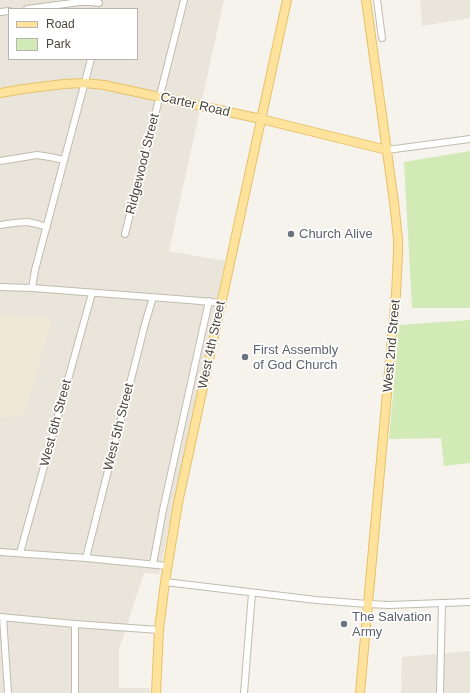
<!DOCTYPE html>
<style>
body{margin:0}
#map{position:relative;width:470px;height:693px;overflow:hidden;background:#f6f3ec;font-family:Helvetica,sans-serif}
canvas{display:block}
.legend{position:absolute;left:8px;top:8px;width:130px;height:52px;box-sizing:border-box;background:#fff;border:1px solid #b7b4b0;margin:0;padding:5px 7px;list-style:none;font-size:12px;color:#4b4439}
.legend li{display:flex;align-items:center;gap:8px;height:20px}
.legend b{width:20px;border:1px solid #b7b4b0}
</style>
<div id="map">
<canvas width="470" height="693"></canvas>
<ul class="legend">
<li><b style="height:5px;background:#ffe39c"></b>Road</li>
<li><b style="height:11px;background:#d2eab5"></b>Park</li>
</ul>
</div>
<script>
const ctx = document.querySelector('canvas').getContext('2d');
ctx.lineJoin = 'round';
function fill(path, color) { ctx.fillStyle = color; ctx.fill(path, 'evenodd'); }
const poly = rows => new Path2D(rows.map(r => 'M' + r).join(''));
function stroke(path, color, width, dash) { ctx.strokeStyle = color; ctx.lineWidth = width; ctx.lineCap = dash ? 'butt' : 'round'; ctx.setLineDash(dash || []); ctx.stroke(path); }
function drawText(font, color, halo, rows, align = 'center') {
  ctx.font = font + ' Helvetica,sans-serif'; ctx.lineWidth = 3.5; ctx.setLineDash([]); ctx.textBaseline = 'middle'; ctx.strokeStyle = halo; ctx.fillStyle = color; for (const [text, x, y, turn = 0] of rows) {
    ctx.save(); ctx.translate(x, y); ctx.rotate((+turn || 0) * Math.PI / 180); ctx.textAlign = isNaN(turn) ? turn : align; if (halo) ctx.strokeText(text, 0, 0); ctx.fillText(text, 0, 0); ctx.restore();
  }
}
fill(poly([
 [0,0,224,0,169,251,225,261,159,574,144,573,119,649,119,688,149,688,150,693,0,693],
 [9,9,137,9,137,59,9,59],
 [420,0,470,0,470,18,422,26],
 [470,651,470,693,401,693,402,657]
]), '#eae5da');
fill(poly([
 [0,316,35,317,52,319,24,415,0,418]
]), '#efe8d6');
fill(poly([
 [470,151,470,308,412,308,404,162],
 [470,320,470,463,444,466,441,438,389,439,399,325]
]), '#d2eab5');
const minor = poly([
 [377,0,382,38],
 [27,9,80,2,90,2,99,3],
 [0,12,9,11],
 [387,150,470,139],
 [0,161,37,155,50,157,64,160],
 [0,225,14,223,27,222,37,224,47,227],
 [125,234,184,0],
 [0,287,32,288,189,300,222,303],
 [32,288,35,270,91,59],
 [0,552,86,558,167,566],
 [20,553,92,293],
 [86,558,145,324,153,297],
 [153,564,163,510,209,301],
 [165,582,316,600,368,604,389,605,470,602],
 [0,617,75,624,159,630],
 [3,617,8,693],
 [75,624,75,693],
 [244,693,252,593],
 [440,693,442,603]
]);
const major = poly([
 [0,93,23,89,64,84,85,83,104,85,261,119,387,150],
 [156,693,159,630,165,582,178,503,287,0],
 [360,693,368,604,396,294,398,253,398,239,394,202,366,0]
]);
stroke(minor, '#c2bbae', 8);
stroke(major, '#e6c16a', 10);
stroke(minor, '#fff', 6);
stroke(major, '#ffe39c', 8);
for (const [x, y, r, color] of [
 [291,234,4,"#6b7280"],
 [245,357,4,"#6b7280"],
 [344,624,4,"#6b7280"]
]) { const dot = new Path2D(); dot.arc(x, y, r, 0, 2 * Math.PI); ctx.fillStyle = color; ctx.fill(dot); stroke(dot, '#fff', 1.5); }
drawText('13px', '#4b4439', '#fff', [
 ["Carter Road",195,105,13],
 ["Ridgewood Street",143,164,-76],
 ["West 4th Street",212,345,-78],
 ["West 2nd Street",392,346,-85],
 ["West 6th Street",56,423,-75],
 ["West 5th Street",119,427,-76]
]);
drawText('13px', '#5b616d', '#fff', [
 ["Church Alive",299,234],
 ["First Assembly",253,350],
 ["of God Church",253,365],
 ["The Salvation",352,617],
 ["Army",352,632]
], 'left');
</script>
